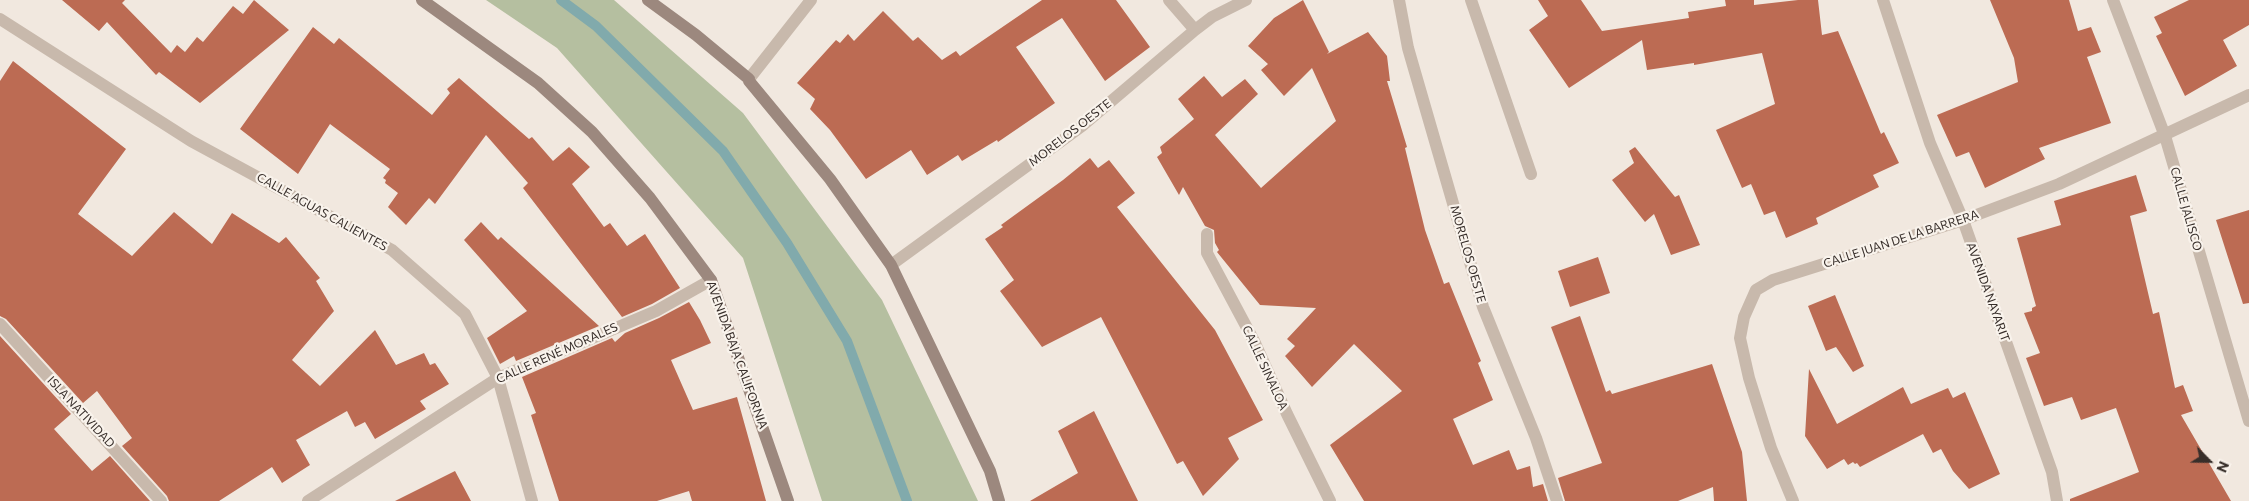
<!DOCTYPE html>
<meta charset="utf-8">
<style>
body{margin:0}
#map{position:relative;width:2249px;height:501px;overflow:hidden;background:#f1e8df;font-family:Commissioner,sans-serif}
canvas{display:block}
.north{position:absolute;left:2184px;top:436px;width:50px;height:50px;-webkit-text-stroke:4px #f9f3ec;paint-order:stroke;rotate:113deg;font-size:14px;font-weight:700;line-height:20px;text-align:center;color:#372e2a}
.north::after{content:'';display:block;margin:auto;width:18px;height:22px;background:#372e2a;clip-path:polygon(50% 0,100% 100%,50% 72%,0 100%)}
</style>
<div id="map">
<canvas width="2249" height="501"></canvas>
<div class="north">N</div>
</div>
<script>
const ctx = document.querySelector('canvas').getContext('2d');
ctx.lineJoin = 'round';
function fill(path, color) { ctx.fillStyle = color; ctx.fill(path, 'evenodd'); }
const poly = rows => new Path2D(rows.map(r => 'M' + r).join(''));
function stroke(path, color, width, dash) { ctx.strokeStyle = color; ctx.lineWidth = width; ctx.lineCap = dash ? 'butt' : 'round'; ctx.setLineDash(dash || []); ctx.stroke(path); }
function drawText(font, color, halo, rows, align = 'center') {
  ctx.font = font + ' Commissioner,sans-serif'; ctx.lineWidth = 4.5; ctx.setLineDash([]); ctx.textBaseline = 'middle'; ctx.strokeStyle = halo; ctx.fillStyle = color; for (const [text, x, y, turn = 0] of rows) {
    ctx.save(); ctx.translate(x, y); ctx.rotate((+turn || 0) * Math.PI / 180); ctx.textAlign = isNaN(turn) ? turn : align; if (halo) ctx.strokeText(text, 0, 0); ctx.fillText(text, 0, 0); ctx.restore();
  }
}
fill(poly([
 [486,0,614,0,743,113,882,300,978,501,822,501,743,258,557,48]
]), '#b5bfa0');
stroke(poly([
 [561,0,596,26,723,151,787,243,847,341,907,501]
]), '#81aaac', 10);
fill(poly([
 [62,0,125,0,122,3,171,53,177,45,185,52,197,37,203,42,233,6,243,14,254,0,289,30,200,103,159,72,156,75,107,22,99,31],
 [1042,0,1116,0,1150,47,1105,81,1062,18,1016,47,1055,103,998,142,997,140,962,161,958,155,927,175,911,150,866,179,830,130,810,109,815,99,797,83,836,40,840,43,848,34,854,41,883,11,913,41,918,37,942,60,956,51,960,56],
 [1303,0,1329,52,1327,54,1368,32,1387,56,1390,81,1387,81,1407,147,1405,148,1425,230,1444,284,1449,282,1481,361,1478,363,1493,400,1453,419,1473,465,1509,450,1517,470,1530,466,1533,487,1543,484,1548,501,1364,501,1330,445,1402,391,1354,344,1312,387,1285,356,1295,346,1287,339,1316,308,1260,305,1217,252,1219,250,1215,243,1214,230,1205,226,1183,187,1179,195,1157,157,1162,153,1160,147,1194,119,1178,99,1204,76,1222,97,1245,79,1258,94,1215,135,1261,188,1336,121,1312,68,1284,96,1261,70,1268,64,1248,46,1274,18],
 [1538,0,1581,0,1602,31,1689,18,1688,12,1726,6,1725,0,1754,0,1754,5,1798,0,1818,0,1822,35,1838,31,1881,134,1884,132,1899,163,1873,175,1879,187,1816,218,1818,224,1786,238,1775,211,1764,215,1751,184,1742,188,1716,130,1775,104,1762,53,1694,65,1694,63,1647,70,1642,40,1569,88,1529,30,1548,16],
 [1990,0,2069,0,2078,31,2091,27,2101,52,2087,57,2111,123,2039,148,2045,159,1985,188,1969,152,1956,157,1937,115,2018,82,2014,58],
 [2189,0,2249,0,2249,25,2223,40,2237,66,2185,96,2156,36,2162,33,2154,17],
 [313,27,334,44,339,38,432,115,450,93,447,89,459,78,529,139,532,137,553,161,569,147,590,167,572,184,604,227,610,223,627,246,645,234,680,288,652,304,622,317,523,188,528,183,486,135,435,204,429,198,406,225,388,207,398,193,385,183,386,180,383,178,390,169,330,124,298,174,240,129],
 [13,61,126,149,78,214,132,256,174,212,212,244,232,213,279,243,286,237,320,278,316,281,334,311,292,360,320,386,375,330,396,365,424,353,430,365,435,363,449,384,420,401,426,409,375,439,365,422,355,427,347,411,296,440,310,465,282,483,272,467,219,501,169,501,167,496,122,446,132,438,97,391,83,403,6,319,0,316,0,81],
 [1635,147,1675,197,1679,195,1700,245,1671,255,1654,214,1645,222,1612,180,1634,163,1629,151],
 [1090,158,1098,168,1109,160,1135,193,1117,207,1215,330,1263,420,1228,438,1239,459,1203,496,1183,461,1177,464,1101,317,1042,347,1000,291,1014,280,985,239,1003,227,1001,225,1063,180],
 [2136,175,2147,211,2130,216,2153,314,2159,312,2175,388,2183,385,2193,411,2181,415,2231,501,2070,501,2070,499,2139,472,2116,408,2081,420,2072,397,2044,406,2026,358,2040,353,2024,313,2032,311,2032,308,2036,306,2017,238,2061,225,2054,201],
 [2249,210,2249,303,2243,304,2216,220],
 [481,222,498,240,501,237,599,326,516,361,514,356,500,364,487,338,527,311,464,240],
 [1598,257,1610,293,1570,307,1558,271],
 [1835,295,1864,366,1853,372,1836,347,1826,351,1808,306],
 [689,302,700,320,711,343,671,360,693,410,737,397,766,501,692,501,689,491,657,501,559,501,531,415,536,413,522,377,612,338,615,342,625,333,659,318],
 [1580,316,1606,392,1610,390,1612,394,1712,364,1742,452,1747,501,1714,501,1713,487,1678,501,1565,501,1558,478,1602,463,1551,327],
 [0,336,71,414,54,429,92,471,110,456,150,501,0,501],
 [1809,369,1837,424,1903,387,1911,404,1948,388,1953,398,1965,392,2000,474,1969,489,1953,471,1941,449,1933,453,1923,434,1860,467,1857,463,1855,464,1853,462,1848,465,1844,459,1827,469,1805,436],
 [1094,411,1138,501,1030,501,1078,473,1058,431],
 [455,471,471,501,395,501]
]), '#bc6b53');
stroke(poly([
 [1169,0,1195,30],
 [1399,0,1408,48,1483,307,1536,438,1557,501],
 [1471,0,1531,174],
 [1883,0,1930,143,1963,220,2052,472,2057,501],
 [2113,0,2165,136,2249,421],
 [749,79,811,0],
 [1207,234,1207,253,1254,341,1287,414,1330,501],
 [891,265,1082,126,1195,30,1212,17,1246,0],
 [0,324,161,501],
 [308,501,498,378,656,311,711,280],
 [1793,501,1771,448,1749,378,1740,338,1744,317,1756,290,1773,280,1963,220,2059,184,2249,95]
]), '#c8b9ac', 12);
stroke(poly([
 [0,19,191,141,392,250,465,314,498,378,532,501]
]), '#c8b9ac', 12);
stroke(poly([
 [422,0,538,83,592,132,650,198,711,280,788,501],
 [648,0,696,35,749,79,749,81,830,179,891,265,990,471,999,501]
]), '#9c887e', 12);
drawText('12px', '#372e2a', '#f9f3ec', [
 ["MORELOS OESTE",1070,133,-38],
 ["CALLE JALISCO",2186,209,74],
 ["CALLE AGUAS CALIENTES",322,212,29],
 ["CALLE JUAN DE LA BARRERA",1901,239,-18],
 ["MORELOS OESTE",1468,254,74],
 ["AVENIDA NAYARIT",1988,292,70],
 ["CALLE RENÉ MORALES",557,353,-24],
 ["AVENIDA BAJA CALIFORNIA",737,355,70],
 ["CALLE SINALOA",1265,368,65],
 ["ISLA NATIVIDAD",81,412,47]
]);
</script>
